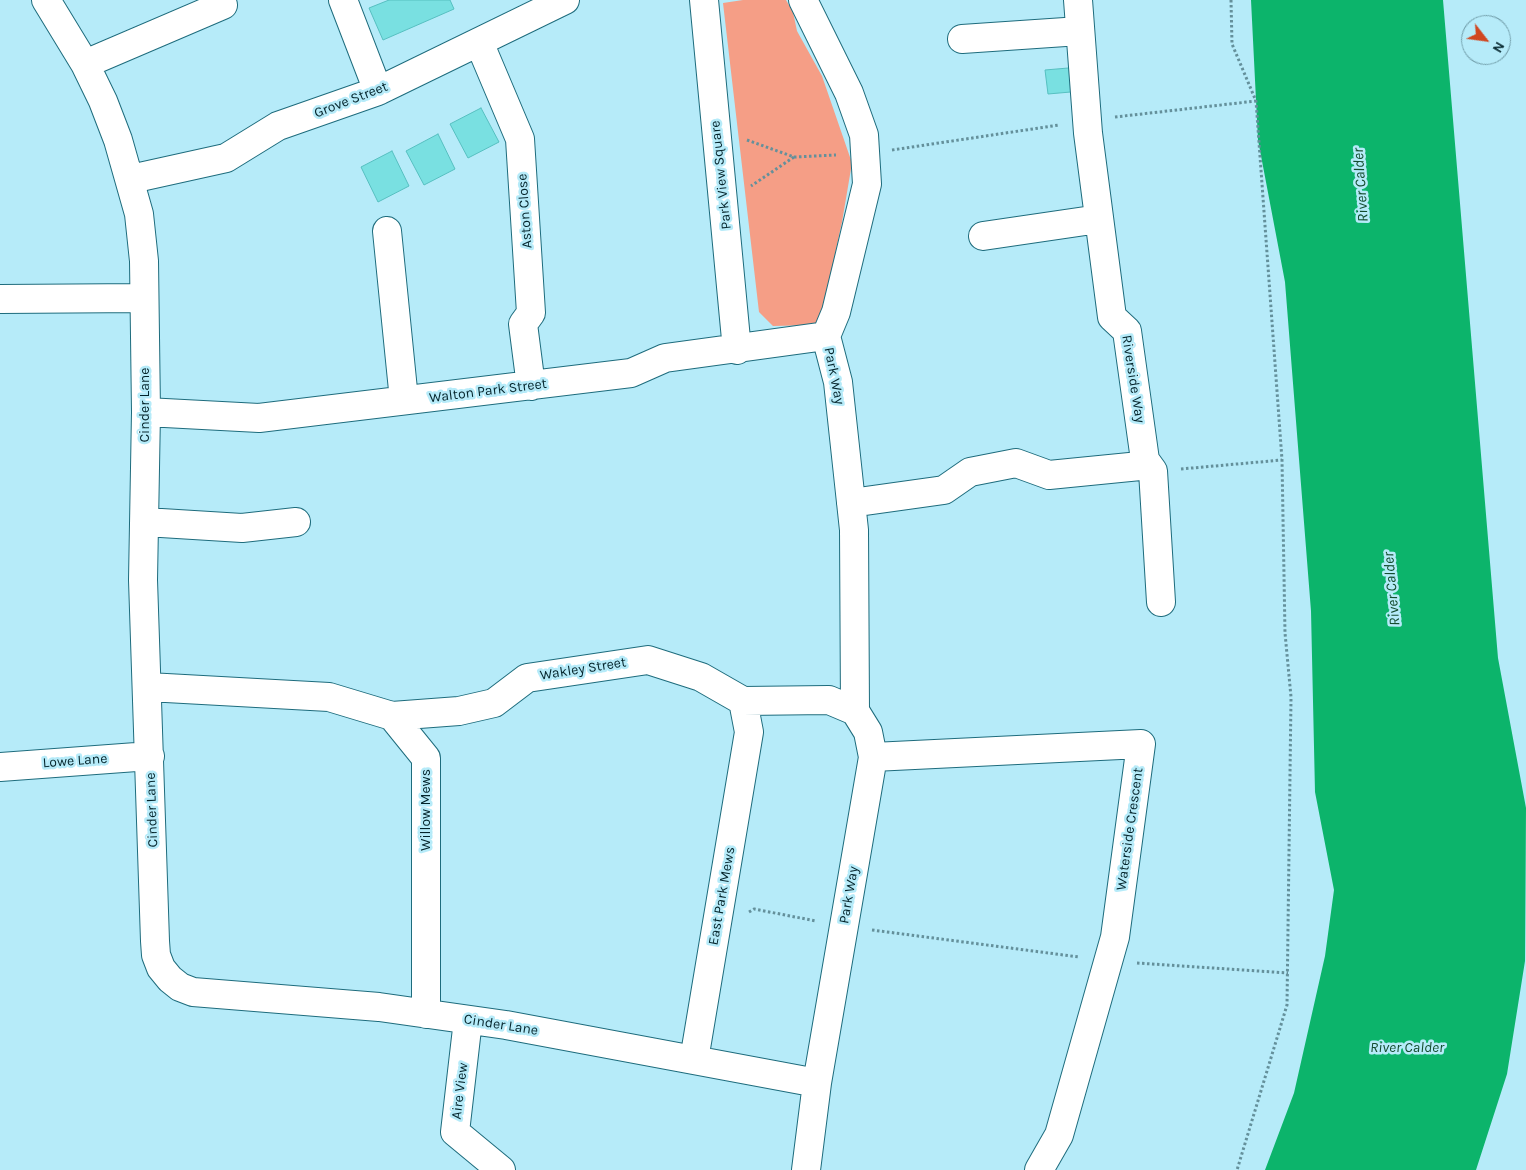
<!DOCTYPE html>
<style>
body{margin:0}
#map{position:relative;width:1526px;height:1170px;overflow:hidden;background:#b6ebf9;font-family:Karla,sans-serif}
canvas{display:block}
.north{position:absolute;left:1461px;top:15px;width:50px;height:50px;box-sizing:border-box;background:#b6ebf9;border:1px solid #6f9ba7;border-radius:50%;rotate:120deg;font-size:14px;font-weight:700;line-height:20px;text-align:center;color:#04242b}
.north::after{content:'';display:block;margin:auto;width:18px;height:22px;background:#d04721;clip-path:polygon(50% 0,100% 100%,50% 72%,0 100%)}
</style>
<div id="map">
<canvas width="1526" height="1170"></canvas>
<div class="north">N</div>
</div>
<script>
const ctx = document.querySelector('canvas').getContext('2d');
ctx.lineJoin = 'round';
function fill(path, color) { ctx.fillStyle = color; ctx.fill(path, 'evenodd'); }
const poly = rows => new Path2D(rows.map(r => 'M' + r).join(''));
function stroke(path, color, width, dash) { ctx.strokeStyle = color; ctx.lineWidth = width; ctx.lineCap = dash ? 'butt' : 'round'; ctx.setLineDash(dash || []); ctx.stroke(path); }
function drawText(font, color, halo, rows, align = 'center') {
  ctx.font = font + ' Karla,sans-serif'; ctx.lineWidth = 5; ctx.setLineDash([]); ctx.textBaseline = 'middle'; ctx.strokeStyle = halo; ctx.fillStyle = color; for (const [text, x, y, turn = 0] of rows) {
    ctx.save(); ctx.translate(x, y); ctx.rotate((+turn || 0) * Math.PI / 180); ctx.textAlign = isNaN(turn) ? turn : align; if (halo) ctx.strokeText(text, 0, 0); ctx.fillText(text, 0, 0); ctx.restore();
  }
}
fill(poly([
 [743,0,786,0,793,12,797,31,822,76,852,163,842,222,825,300,817,325,773,326,759,312,723,3]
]), '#f59e86');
fill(poly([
 [1251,0,1443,0,1498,658,1526,808,1525,961,1507,1074,1476,1170,1265,1170,1294,1093,1325,956,1334,890,1315,792,1311,611,1285,282,1258,140]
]), '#0cb46b');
const building = poly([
 [389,0,450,0,454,9,383,40,369,8,389,0],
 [1080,67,1082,91,1048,94,1045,70,1080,67],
 [481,108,499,142,468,158,450,124,481,108],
 [438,134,455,169,424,185,406,151,438,134],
 [392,151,409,186,378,202,361,167,392,151]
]);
fill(building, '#79e0e1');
stroke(building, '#56bfc0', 1);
const minor = poly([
 [46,0,85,64,103,101,118,140,139,214,144,261,146,412,143,580,155,941,156,955,161,968,170,979,180,987,193,992,379,1007,506,1025,817,1083],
 [343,0,378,91],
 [704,0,737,350],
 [803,0,849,93,864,135,867,184,836,312,826,336,838,382,854,530,855,711],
 [962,39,1080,31],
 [479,42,520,139,531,313,523,324,531,386],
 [85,64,223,5],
 [131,179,226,158,278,126,378,91,565,0],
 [387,231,404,400],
 [983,236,1099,219],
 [0,299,144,298],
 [146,412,259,418,631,373,665,358,826,336],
 [1145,460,1153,471,1161,602],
 [851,503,944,490,970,472,1016,463,1049,475,1140,466,1145,460,1127,331,1112,317,1088,133,1078,0],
 [145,522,242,528,296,522],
 [148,687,329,697,392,716,426,758,426,1014],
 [743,701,829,700,855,711,868,732,873,757,817,1083,806,1170],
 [392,716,459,711,494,703,527,678,648,660,701,677,743,701,749,732,694,1060],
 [873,757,1141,744,1115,937,1059,1135,1039,1170],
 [0,767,150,756],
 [468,1020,455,1132,501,1170]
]);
stroke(minor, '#1e6c7d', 30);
stroke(poly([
 [1231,0,1232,44,1256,101,1282,460,1285,633,1291,697,1287,1005,1237,1170],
 [1115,117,1256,101],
 [747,140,794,157,751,186],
 [892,150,1059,125],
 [794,157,836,155],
 [1181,469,1282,460],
 [749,912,754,909,816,921],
 [872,930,1079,957],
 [1137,963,1288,973]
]), '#64909b', 3, [2.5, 2.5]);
stroke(minor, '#fff', 28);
drawText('14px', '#04242b', '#b6ebf9', [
 ["Grove Street",351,100,-21],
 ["Park View Square",721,175,-96],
 ["Aston Close",525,211,-94],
 ["Park Way",834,376,79],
 ["Riverside Way",1133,379,81],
 ["Walton Park Street",488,391,-7],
 ["Cinder Lane",145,405,-90],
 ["Wakley Street",583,669,-9],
 ["Lowe Lane",75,761,-4],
 ["Cinder Lane",152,810,-92],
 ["Willow Mews",426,810,-90],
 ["Waterside Crescent",1130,829,-82],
 ["Park Way",849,895,-80],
 ["East Park Mews",722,896,-80],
 ["Cinder Lane",501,1025,9],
 ["Aire View",460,1091,-83]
]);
drawText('italic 15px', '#144c2e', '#b6ebf9', [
 ["River Calder",1361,185,-94],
 ["River Calder",1392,589,-95],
 ["River Calder",1407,1048]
]);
</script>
